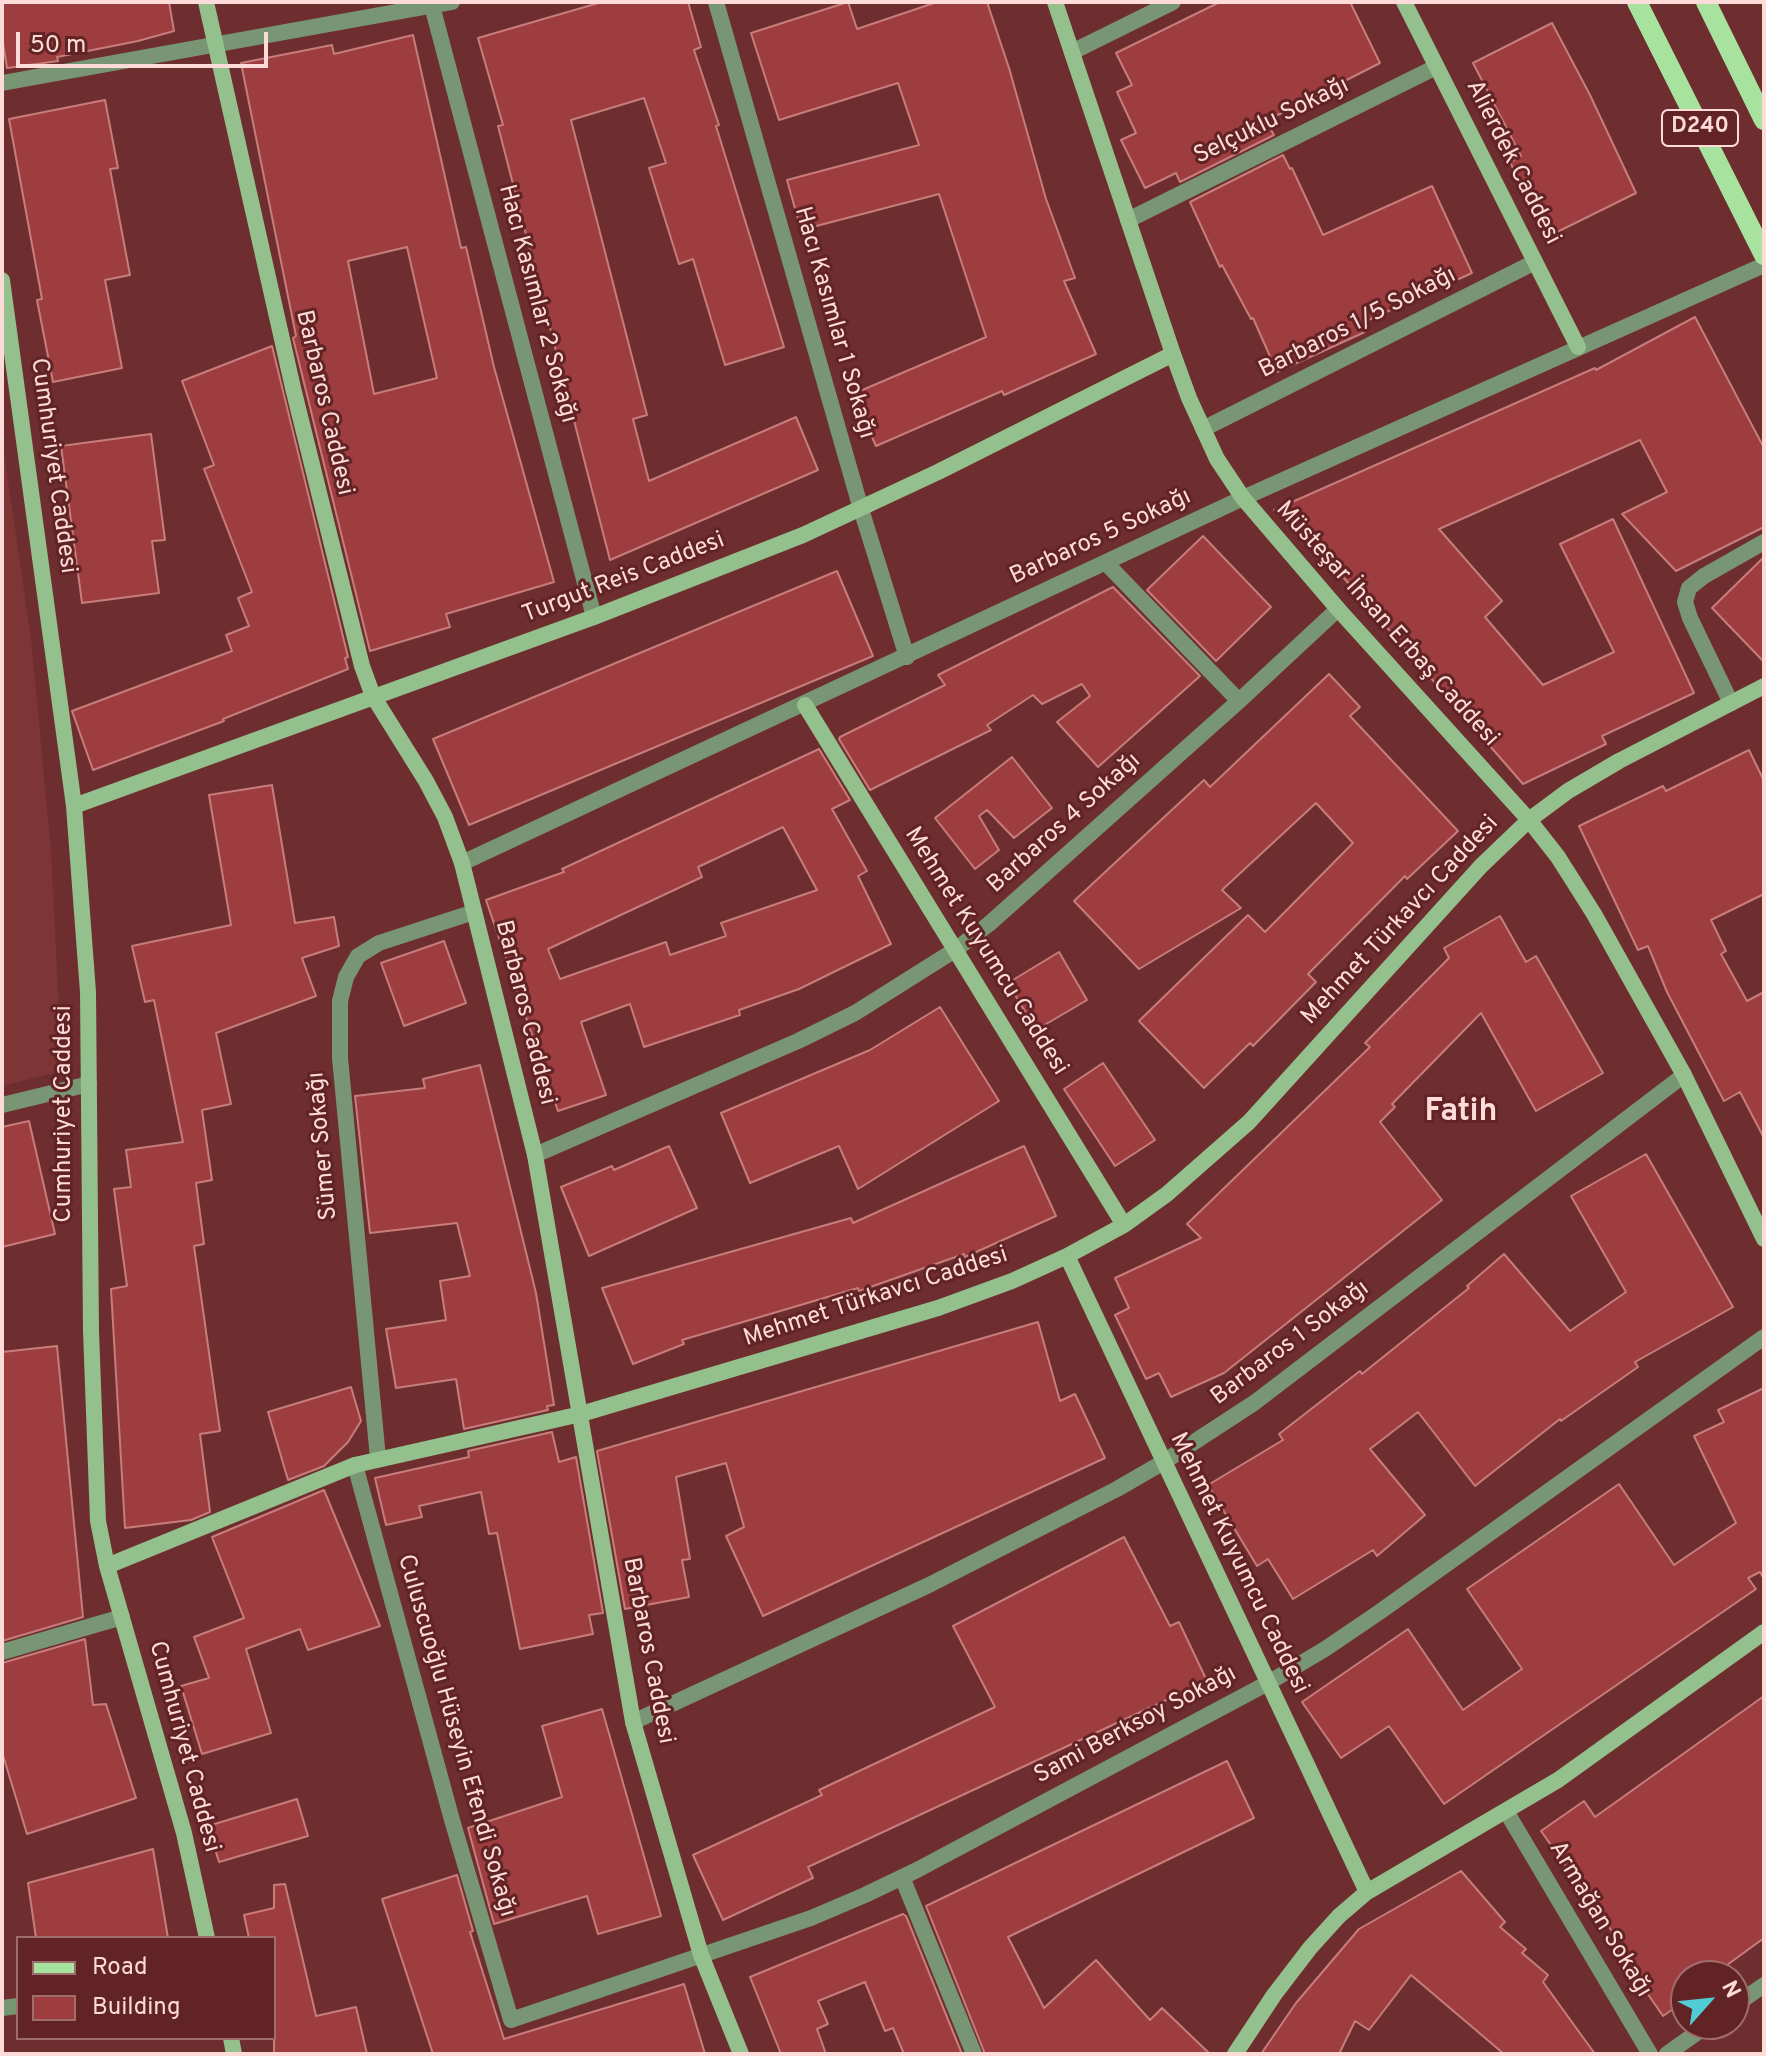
<!DOCTYPE html>
<meta charset="utf-8">
<style>
body{margin:0}
#map{position:relative;width:1766px;height:2056px;overflow:hidden;background:#6e2e2f;font-family:Overpass,sans-serif}
canvas{display:block}
.frame{position:absolute;inset:0;border:4px solid #fcdbd9;pointer-events:none}
.legend{position:absolute;left:16px;top:1936px;width:260px;height:104px;box-sizing:border-box;background:#622325;border:2px solid #a06d6d;margin:0;padding:10px 14px;list-style:none;font-size:24px;color:#fcdbd9}
.legend li{display:flex;align-items:center;gap:16px;height:40px}
.legend b{width:40px;border:2px solid #a06d6d}
.north{position:absolute;left:1670px;top:1960px;width:80px;height:80px;box-sizing:border-box;background:#622325;border:2px solid #a06d6d;border-radius:50%;rotate:63deg;font-size:22px;font-weight:700;line-height:32px;text-align:center;color:#fcdbd9}
.north::after{content:'';display:block;margin:auto;width:28px;height:36px;background:#51ccd4;clip-path:polygon(50% 0,100% 100%,50% 72%,0 100%)}
.scale{position:absolute;left:16px;top:32px;width:252px;height:36px;box-sizing:border-box;border:4px solid #fcdbd9;border-top:0;padding-left:10px;font-size:24px;line-height:28px;white-space:nowrap;color:#fcdbd9;-webkit-text-stroke:6px #622325;paint-order:stroke}
</style>
<div id="map">
<canvas width="1766" height="2056"></canvas>
<div class="frame"></div>
<ul class="legend">
<li><b style="height:10px;background:#a7e29f"></b>Road</li>
<li><b style="height:22px;background:#9e3d40"></b>Building</li>
</ul>
<div class="north">N</div>
<div class="scale">50 m</div>
</div>
<script>
const ctx = document.querySelector('canvas').getContext('2d');
ctx.lineJoin = 'round';
function fill(path, color) { ctx.fillStyle = color; ctx.fill(path, 'evenodd'); }
const poly = rows => new Path2D(rows.map(r => 'M' + r).join(''));
function stroke(path, color, width, dash) { ctx.strokeStyle = color; ctx.lineWidth = width; ctx.lineCap = dash ? 'butt' : 'round'; ctx.setLineDash(dash || []); ctx.stroke(path); }
function drawText(font, color, halo, rows, align = 'center') {
  ctx.font = font + ' Overpass,sans-serif'; ctx.lineWidth = 6; ctx.setLineDash([]); ctx.textBaseline = 'middle'; ctx.strokeStyle = halo; ctx.fillStyle = color; for (const [text, x, y, turn = 0] of rows) {
    ctx.save(); ctx.translate(x, y); ctx.rotate((+turn || 0) * Math.PI / 180); ctx.textAlign = isNaN(turn) ? turn : align; if (halo) ctx.strokeText(text, 0, 0); ctx.fillText(text, 0, 0); ctx.restore();
  }
}
fill(poly([
 [2,439,31,638,51,850,62,1071,2,1086]
]), '#7e3536');
const building = poly([
 [2,2,169,2,174,31,138,41,57,57,58,61,7,68,2,37,2,2],
 [602,2,688,2,701,47,694,50,719,125,716,126,784,347,725,365,693,259,679,264,649,168,666,163,644,98,571,120,647,415,633,419,649,481,796,417,818,470,610,560,498,126,503,125,478,38,602,2],
 [848,2,857,29,937,2,987,2,1009,68,1046,199,1075,278,1064,281,1096,354,1004,395,1002,391,876,446,853,394,986,337,939,194,801,230,787,180,919,145,898,83,779,120,751,33,848,2],
 [1220,2,1350,2,1380,63,1266,121,1274,135,1180,182,1176,173,1145,188,1121,140,1136,133,1117,92,1132,85,1116,53,1220,2],
 [1552,23,1590,95,1636,193,1547,237,1510,162,1521,156,1473,63,1552,23],
 [413,35,461,248,466,247,494,367,554,582,446,614,450,627,370,651,293,338,296,336,241,63,332,45,334,54,413,35],
 [407,247,437,378,374,394,348,261,407,247],
 [105,100,118,168,110,169,130,275,105,280,122,368,53,382,37,300,42,299,9,119,105,100],
 [1283,155,1290,169,1292,168,1323,235,1432,186,1472,273,1362,323,1365,332,1277,372,1253,318,1251,319,1222,265,1220,267,1190,202,1283,155],
 [1695,317,1764,448,1764,527,1676,571,1622,514,1667,492,1640,440,1439,529,1502,601,1485,617,1543,685,1614,652,1560,544,1613,519,1694,693,1602,736,1606,744,1523,784,1343,577,1274,510,1595,368,1596,370,1695,317],
 [272,346,348,657,345,658,348,669,223,719,224,721,93,770,72,711,232,651,226,635,249,626,238,598,252,592,204,469,214,465,182,381,272,346],
 [151,434,165,540,152,541,159,593,82,603,61,446,151,434],
 [1203,536,1271,607,1216,661,1147,590,1203,536],
 [1764,557,1764,662,1712,608,1764,557],
 [837,571,873,656,469,825,433,739,837,571],
 [1113,587,1200,676,1098,767,1057,722,1090,696,1082,684,1042,704,1033,695,987,725,991,730,870,790,839,739,840,737,945,685,938,675,1113,587],
 [1329,674,1360,707,1350,716,1458,831,1407,879,1405,876,1308,974,1316,982,1253,1046,1250,1043,1204,1088,1139,1021,1248,915,1265,932,1353,843,1316,803,1222,890,1241,908,1139,969,1074,901,1204,780,1210,787,1329,674],
 [819,749,850,800,832,809,867,871,858,876,891,944,799,989,739,1010,740,1015,644,1047,630,1004,581,1022,606,1095,558,1111,486,900,564,872,562,869,819,749],
 [783,827,817,890,721,923,726,936,670,955,666,942,560,979,548,949,702,877,698,867,783,827],
 [1749,750,1764,781,1764,894,1711,920,1726,951,1721,954,1747,1001,1764,992,1764,1138,1740,1092,1724,1101,1667,992,1648,946,1638,950,1579,826,1663,786,1666,791,1749,750],
 [1012,757,1052,808,1014,838,987,810,979,816,999,850,975,869,935,818,1012,757],
 [272,785,295,923,334,917,339,946,302,958,316,996,216,1033,231,1104,202,1110,212,1180,196,1183,204,1244,194,1246,220,1431,200,1434,210,1512,191,1520,125,1528,111,1289,127,1286,114,1189,131,1187,126,1150,183,1142,154,1000,145,1002,132,946,231,925,209,795,272,785],
 [1500,916,1526,962,1536,956,1603,1073,1536,1111,1481,1013,1392,1104,1395,1107,1380,1122,1442,1200,1224,1373,1171,1397,1159,1373,1146,1379,1115,1315,1129,1308,1115,1278,1201,1238,1187,1224,1370,1047,1365,1043,1449,958,1444,948,1500,916],
 [444,941,466,1003,404,1026,381,963,444,941],
 [1059,952,1087,1000,1036,1030,1008,983,1059,952],
 [940,1007,999,1101,858,1189,839,1146,750,1183,721,1113,870,1050,940,1007],
 [1103,1063,1155,1140,1115,1166,1064,1089,1103,1063],
 [480,1065,536,1293,554,1405,547,1406,548,1410,464,1429,456,1379,396,1388,386,1329,446,1320,440,1281,470,1276,457,1223,370,1233,355,1096,425,1088,423,1079,480,1065],
 [29,1121,55,1234,2,1247,2,1127,29,1121],
 [669,1146,697,1208,589,1256,561,1187,612,1166,614,1170,669,1146],
 [1024,1146,1056,1216,965,1257,964,1254,859,1291,858,1288,682,1340,684,1344,633,1364,602,1288,851,1218,853,1223,1024,1146],
 [1646,1154,1733,1307,1635,1362,1638,1367,1561,1421,1560,1419,1475,1486,1418,1412,1370,1449,1425,1515,1377,1556,1373,1550,1293,1599,1268,1559,1257,1566,1208,1485,1283,1440,1279,1434,1360,1371,1362,1374,1469,1288,1467,1286,1504,1254,1570,1331,1626,1292,1571,1196,1646,1154],
 [1038,1322,1060,1401,1075,1394,1105,1458,763,1616,726,1536,744,1527,726,1463,676,1477,690,1559,682,1560,689,1597,625,1609,597,1451,1038,1322],
 [57,1346,83,1617,2,1641,2,1352,57,1346],
 [351,1387,361,1421,348,1442,324,1466,288,1480,268,1412,351,1387],
 [1764,1388,1764,1579,1760,1572,1748,1578,1756,1589,1444,1804,1389,1726,1341,1758,1302,1702,1408,1629,1463,1710,1522,1669,1467,1589,1619,1484,1674,1565,1736,1523,1694,1436,1724,1422,1718,1410,1764,1388],
 [552,1432,559,1462,576,1457,603,1613,589,1615,593,1634,520,1649,497,1533,489,1534,481,1492,419,1506,422,1517,386,1525,375,1478,469,1457,468,1451,552,1432],
 [324,1490,380,1626,308,1650,300,1629,246,1649,271,1733,202,1754,181,1686,209,1678,194,1637,244,1618,212,1537,324,1490],
 [1124,1537,1170,1626,1179,1622,1207,1681,808,1867,813,1878,723,1920,693,1855,822,1795,819,1790,995,1707,953,1626,1124,1537],
 [85,1639,93,1705,106,1704,136,1798,27,1834,2,1752,2,1663,85,1639],
 [1764,1696,1764,1938,1712,1976,1686,1976,1686,2000,1663,2016,1611,1941,1616,1937,1541,1831,1584,1801,1595,1817,1764,1696],
 [602,1709,661,1916,598,1934,587,1896,494,1924,468,1828,562,1797,542,1726,602,1709],
 [1227,1761,1254,1818,1008,1937,1044,2008,1096,1960,1150,2020,1162,2008,1210,2054,985,2054,926,1906,1227,1761],
 [297,1799,308,1836,219,1862,208,1826,297,1799],
 [153,1849,168,1938,36,1938,28,1883,153,1849],
 [1461,1871,1505,1922,1500,1927,1526,1949,1522,1953,1548,1975,1543,1982,1595,2054,1504,2054,1411,1975,1369,2030,1355,2021,1339,2054,1261,2054,1296,2003,1359,1929,1461,1871],
 [457,1875,473,1931,470,1932,504,2039,684,1984,705,2054,433,2054,382,1899,457,1875],
 [285,1884,316,2016,356,2007,367,2054,274,2054,274,1938,249,1938,244,1915,274,1908,274,1885,285,1884],
 [903,1914,906,1916,962,2054,904,2054,893,2028,885,2031,865,1982,818,2001,828,2024,817,2029,826,2054,781,2054,750,1977,903,1914]
]);
fill(building, '#9e3d40');
stroke(building, '#c67d7b', 2);
stroke(poly([
 [431,2,594,617],
 [716,2,861,509,907,657],
 [1072,52,1173,2],
 [2,83,452,2],
 [1128,220,1436,67],
 [1203,429,1535,262],
 [1106,563,1239,701],
 [1731,703,1690,618,1685,602,1689,588,1704,576,1764,542],
 [462,863,1243,498,1764,265],
 [2,1105,89,1084],
 [535,1155,798,1041,855,1013,955,950,989,924,1239,701,1338,609],
 [378,1458,340,1058,340,1001,346,977,358,956,379,943,474,912],
 [355,1465,452,1820,511,2020,811,1918,865,1895,917,1870,1268,1683,1325,1649,1381,1611,1764,1337],
 [2,1652,122,1617],
 [633,1722,929,1585,1117,1489,1162,1463,1254,1403,1684,1075],
 [1506,1811,1650,2054],
 [902,1877,974,2054],
 [1734,2006,1764,1985],
 [2,2008,18,2006],
 [1667,2054,1709,2024]
]), '#789574', 16);
stroke(poly([
 [206,2,293,388,362,666,373,696,426,781,445,817,462,863,535,1155,633,1722,701,1955,741,2054],
 [1055,2,1173,354,1189,398,1217,459,1243,498,1338,609,1529,820,1558,857,1594,914,1684,1075,1764,1239],
 [1404,2,1578,347],
 [2,280,74,806,88,992,91,1331,98,1521,107,1566,184,1833,207,1938],
 [805,705,1124,1225],
 [74,806,594,617,803,535,938,472,1173,354],
 [1067,1256,1367,1892],
 [107,1566,355,1465,581,1414,938,1308,1012,1281,1067,1256,1124,1225,1167,1194,1249,1122,1481,866,1529,820,1568,791,1619,761,1764,686],
 [231,2038,234,2054],
 [1235,2054,1274,1995,1310,1948,1339,1916,1367,1892,1558,1780,1764,1632]
]), '#93c08c', 16);
stroke(poly([
 [1637,2,1764,255],
 [1706,2,1764,120]
]), '#a7e29f', 20);
for (const [x, y, w] of [
 [1700,128,76]
]) { const box = new Path2D(); box.roundRect(x - w / 2, y - 18, w, 36, 6); ctx.fillStyle = '#622325'; ctx.fill(box); stroke(box, '#fcdbd9', 2); }
drawText('bold 22px', '#fcdbd9', null, [
 ["D240",1700,128]
]);
drawText('24px', '#fcdbd9', '#622325', [
 ["Selçuklu Sokağı",1272,122,-26],
 ["Alierdek Caddesi",1512,163,63],
 ["Hacı Kasımlar 2 Sokağı",536,304,75],
 ["Hacı Kasımlar 1 Sokağı",833,323,74],
 ["Barbaros 1/5 Sokağı",1358,324,-27],
 ["Barbaros Caddesi",323,403,77],
 ["Cumhuriyet Caddesi",52,466,82],
 ["Barbaros 5 Sokağı",1101,538,-25],
 ["Turgut Reis Caddesi",624,579,-21],
 ["Müsteşar İhsan Erbaş Caddesi",1386,625,48],
 ["Barbaros 4 Sokağı",1065,824,-42],
 ["Mehmet Türkavcı Caddesi",1401,921,-47],
 ["Mehmet Kuyumcu Caddesi",985,952,58],
 ["Barbaros Caddesi",524,1013,76],
 ["Cumhuriyet Caddesi",65,1114,-90],
 ["Sümer Sokağı",324,1146,-95],
 ["Mehmet Türkavcı Caddesi",876,1298,-18],
 ["Barbaros 1 Sokağı",1291,1344,-37],
 ["Mehmet Kuyumcu Caddesi",1238,1564,64],
 ["Barbaros Caddesi",647,1651,79],
 ["Sami Berksoy Sokağı",1136,1726,-28],
 ["Culuscuoğlu Hüseyin Efendi Sokağı",455,1736,74],
 ["Cumhuriyet Caddesi",183,1747,75],
 ["Armağan Sokağı",1599,1920,59]
]);
drawText('bold 32px', '#fcdbd9', '#622325', [
 ["Fatih",1461,1114]
]);
</script>
